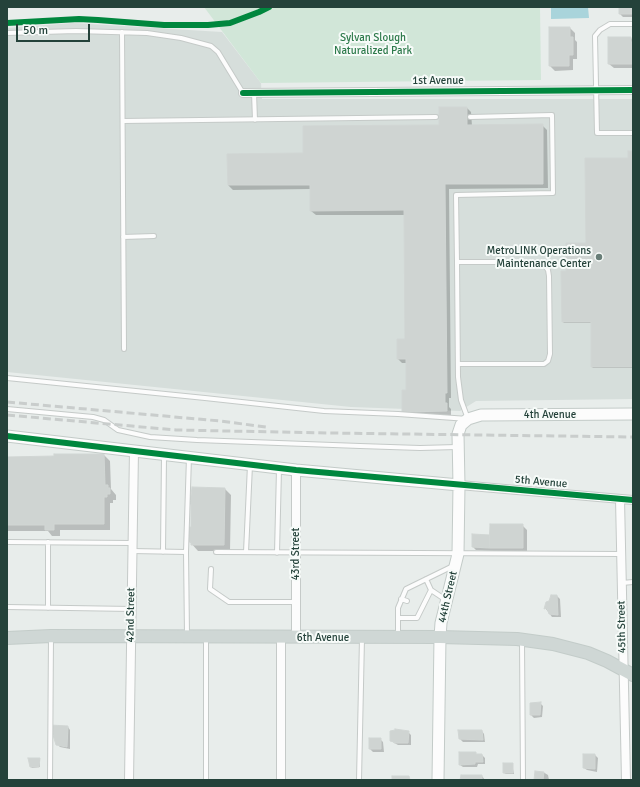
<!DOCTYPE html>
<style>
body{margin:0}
#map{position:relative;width:640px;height:787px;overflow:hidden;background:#e8edeb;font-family:Signika,sans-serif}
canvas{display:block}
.frame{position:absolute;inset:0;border:8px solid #24423a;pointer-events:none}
.scale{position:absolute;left:16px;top:24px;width:74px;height:18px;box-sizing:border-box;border:2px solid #24423a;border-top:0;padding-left:5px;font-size:12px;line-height:14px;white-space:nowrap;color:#24423a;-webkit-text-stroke:3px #f7fbf9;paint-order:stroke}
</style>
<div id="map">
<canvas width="640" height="787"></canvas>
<div class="frame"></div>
<div class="scale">50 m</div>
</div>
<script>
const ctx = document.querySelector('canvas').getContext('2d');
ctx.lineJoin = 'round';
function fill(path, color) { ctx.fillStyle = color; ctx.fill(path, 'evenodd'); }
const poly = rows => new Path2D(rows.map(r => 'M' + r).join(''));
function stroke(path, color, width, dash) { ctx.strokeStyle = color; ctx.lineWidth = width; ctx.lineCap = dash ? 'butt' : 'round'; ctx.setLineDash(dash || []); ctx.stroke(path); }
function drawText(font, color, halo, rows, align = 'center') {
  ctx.font = font + ' Signika,sans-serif'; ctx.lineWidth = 4; ctx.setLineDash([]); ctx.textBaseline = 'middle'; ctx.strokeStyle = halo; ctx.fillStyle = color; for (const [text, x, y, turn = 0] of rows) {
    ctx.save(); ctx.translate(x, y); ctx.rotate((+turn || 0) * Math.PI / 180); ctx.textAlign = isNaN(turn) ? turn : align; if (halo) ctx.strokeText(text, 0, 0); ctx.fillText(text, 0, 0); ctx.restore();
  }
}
fill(poly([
 [73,23,222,32,261,83,262,99,633,99,633,399,476,401,460,411,351,407,7,372,7,28]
]), '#d6dedb');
fill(poly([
 [204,7,540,7,541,80,261,83]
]), '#d1e6d8');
fill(poly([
 [551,7,588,7,589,18,551,19]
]), '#a9d4db');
fill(poly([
 [619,7,633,7,633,17,623,17,620,14],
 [570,28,575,33,575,40,577,42,577,59,573,59,573,70,555,71,550,66],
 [631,38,633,40,633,68,614,68,609,64],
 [467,108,471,112,472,126,542,125,547,130,548,188,449,189,451,398,449,398,449,407,451,409,451,415,407,416,403,411,407,391,407,363,402,363,398,359,406,340,405,215,316,215,311,211,311,189,233,190,228,185,228,155,304,154,440,126],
 [633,152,633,368,593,368,592,367,592,323,564,323,563,322,567,272,587,244],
 [55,455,104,455,110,461,111,489,116,495,116,500,113,500,113,503,110,503,110,530,60,530,60,536,52,536,48,531,7,531,7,458,55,457],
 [225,489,231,495,230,551,198,551,190,542,192,528],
 [522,525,527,530,527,552,495,552,493,551,476,550,473,547,491,536],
 [557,596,560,599,561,617,552,617,546,609,547,603],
 [540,703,543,706,542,717,534,718,531,715,531,704],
 [68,727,70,730,70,749,60,747,57,744],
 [482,731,484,734,485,742,463,742,460,739],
 [408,732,411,735,411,745,398,745,391,741],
 [380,739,383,742,384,752,373,752,370,749],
 [475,753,477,755,482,755,485,758,485,764,478,764,477,767,463,767,460,765],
 [584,755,595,755,598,758,597,772,587,770,584,768],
 [39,759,40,760,40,767,32,768,31,767],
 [512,764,514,774,506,774,504,773],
 [543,772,548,775,549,780,535,780],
 [462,776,482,776,485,780,461,780]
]), '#0003');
const building = poly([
 [619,7,633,7,633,14,619,14,619,7],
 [549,27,570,27,570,37,573,37,573,55,569,55,569,66,549,66,549,27],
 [608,37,631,37,631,42,633,42,633,64,608,64,608,37],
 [439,107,467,107,467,125,543,124,543,184,445,184,447,393,445,393,445,403,447,403,447,411,402,412,402,390,406,390,406,359,397,359,397,339,405,339,404,210,310,211,310,185,228,185,227,154,303,153,303,126,439,125,439,107],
 [628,151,633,151,633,367,591,367,591,322,562,322,561,271,566,271,566,243,586,243,585,158,628,158,628,151],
 [54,454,104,454,105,485,108,485,108,488,110,488,110,494,107,494,107,497,104,497,104,524,54,524,54,530,45,530,45,525,7,525,7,457,54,456,54,454],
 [192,487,225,488,224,545,191,545,191,542,189,542,189,527,191,527,191,504,190,504,192,487],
 [490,524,523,524,523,548,489,548,490,524],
 [472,534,490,535,489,548,472,547,472,534],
 [551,595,557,595,558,615,549,614,547,608,544,609,546,602,549,601,551,595],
 [541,702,540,715,530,715,530,703,541,702],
 [50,725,68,726,67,747,56,745,50,725],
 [395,729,409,731,408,743,394,743,394,742,390,741,390,731,395,730,395,729],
 [458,730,482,730,483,740,459,739,458,730],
 [369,738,381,738,381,749,369,749,369,738],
 [459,752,476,752,476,754,482,754,483,762,475,762,475,764,459,765,459,752],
 [583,754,595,754,595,769,583,768,583,754],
 [28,758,40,758,39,767,30,767,28,758],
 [503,763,513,763,513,773,503,773,503,763],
 [535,771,544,772,543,780,534,780,535,771],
 [461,775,482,775,482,780,460,780,461,775],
 [392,776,409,776,410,780,392,780,392,776]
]);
fill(building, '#cfd4d2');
stroke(building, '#d1d6d4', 1);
const lane = poly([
 [633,24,610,24,600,30,595,36,597,133,633,133],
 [122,32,124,349],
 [7,33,76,31,147,33,181,38,211,46,218,52,243,93],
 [254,93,255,120],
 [123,121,436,117],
 [123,237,154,236],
 [457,262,456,195,553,193,552,115,470,117],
 [7,378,205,398,324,411,398,414,468,419,461,400,458,377,457,262,542,262,548,270,549,276,550,354,548,361,544,364,458,364],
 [7,409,93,417,104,420,118,430,150,437,197,440,360,446,420,448,457,447],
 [7,542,132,543],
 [132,551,186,552],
 [163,552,164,456],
 [216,552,621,554],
 [246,552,250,465],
 [277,553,279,469],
 [211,569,210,589,229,602,296,602],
 [622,583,633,582],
 [431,590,446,600],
 [401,599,407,601],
 [7,607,132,609],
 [48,608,48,542],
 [399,618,417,618,431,590,426,579],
 [187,635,186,552,189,457],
 [398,636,398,608,406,589,453,566],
 [522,642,523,780],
 [50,780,51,637],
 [206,780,206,637],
 [359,780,362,638]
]);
const street = poly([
 [243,93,633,90],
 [459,485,633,500],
 [620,499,626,780],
 [281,637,281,780],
 [296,638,296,470],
 [129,780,134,450]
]);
const secondary = poly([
 [7,436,296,470,459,485],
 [438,780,440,637,441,623,458,554,459,485,458,434,461,425,468,419,481,415,633,414]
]);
const primary = poly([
 [7,638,51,636,440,637,517,639,553,644,588,653,607,661,633,675]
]);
stroke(lane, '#c5cac8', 6);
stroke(street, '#c5cac8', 10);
stroke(secondary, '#c3cbc8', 13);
stroke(primary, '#c3ccc9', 14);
stroke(lane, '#fcfcfc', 4);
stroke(street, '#fcfcfc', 8);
stroke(secondary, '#fcfcfc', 11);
stroke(primary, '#cfd7d5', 12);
stroke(poly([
 [7,402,220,421,266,427],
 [7,415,176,430,330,433,633,437]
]), '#c9cdcc', 3, [8, 4]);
stroke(poly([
 [7,23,79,19,98,20,164,25,208,25,230,23,259,12,269,7],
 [243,93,633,90],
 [7,436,296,470,633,500]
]), '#00873e', 6);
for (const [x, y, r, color] of [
 [599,257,4,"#697e78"]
]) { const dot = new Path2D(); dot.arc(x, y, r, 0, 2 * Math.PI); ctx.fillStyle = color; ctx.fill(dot); stroke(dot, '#f7fbf9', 1.5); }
drawText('11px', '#2d7a4b', '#f7fbf9', [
 ["Sylvan Slough",373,38],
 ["Naturalized Park",373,51]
]);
drawText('11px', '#24423a', '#f7fbf9', [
 ["1st Avenue",438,81],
 ["4th Avenue",550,415],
 ["5th Avenue",541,482,5],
 ["43rd Street",296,554,-90],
 ["44th Street",448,597,-77],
 ["42nd Street",131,615,-89],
 ["45th Street",622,627,-91],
 ["6th Avenue",323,638]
]);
drawText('11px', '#24423a', '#f7fbf9', [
 ["MetroLINK Operations",591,251],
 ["Maintenance Center",591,264]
], 'right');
</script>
